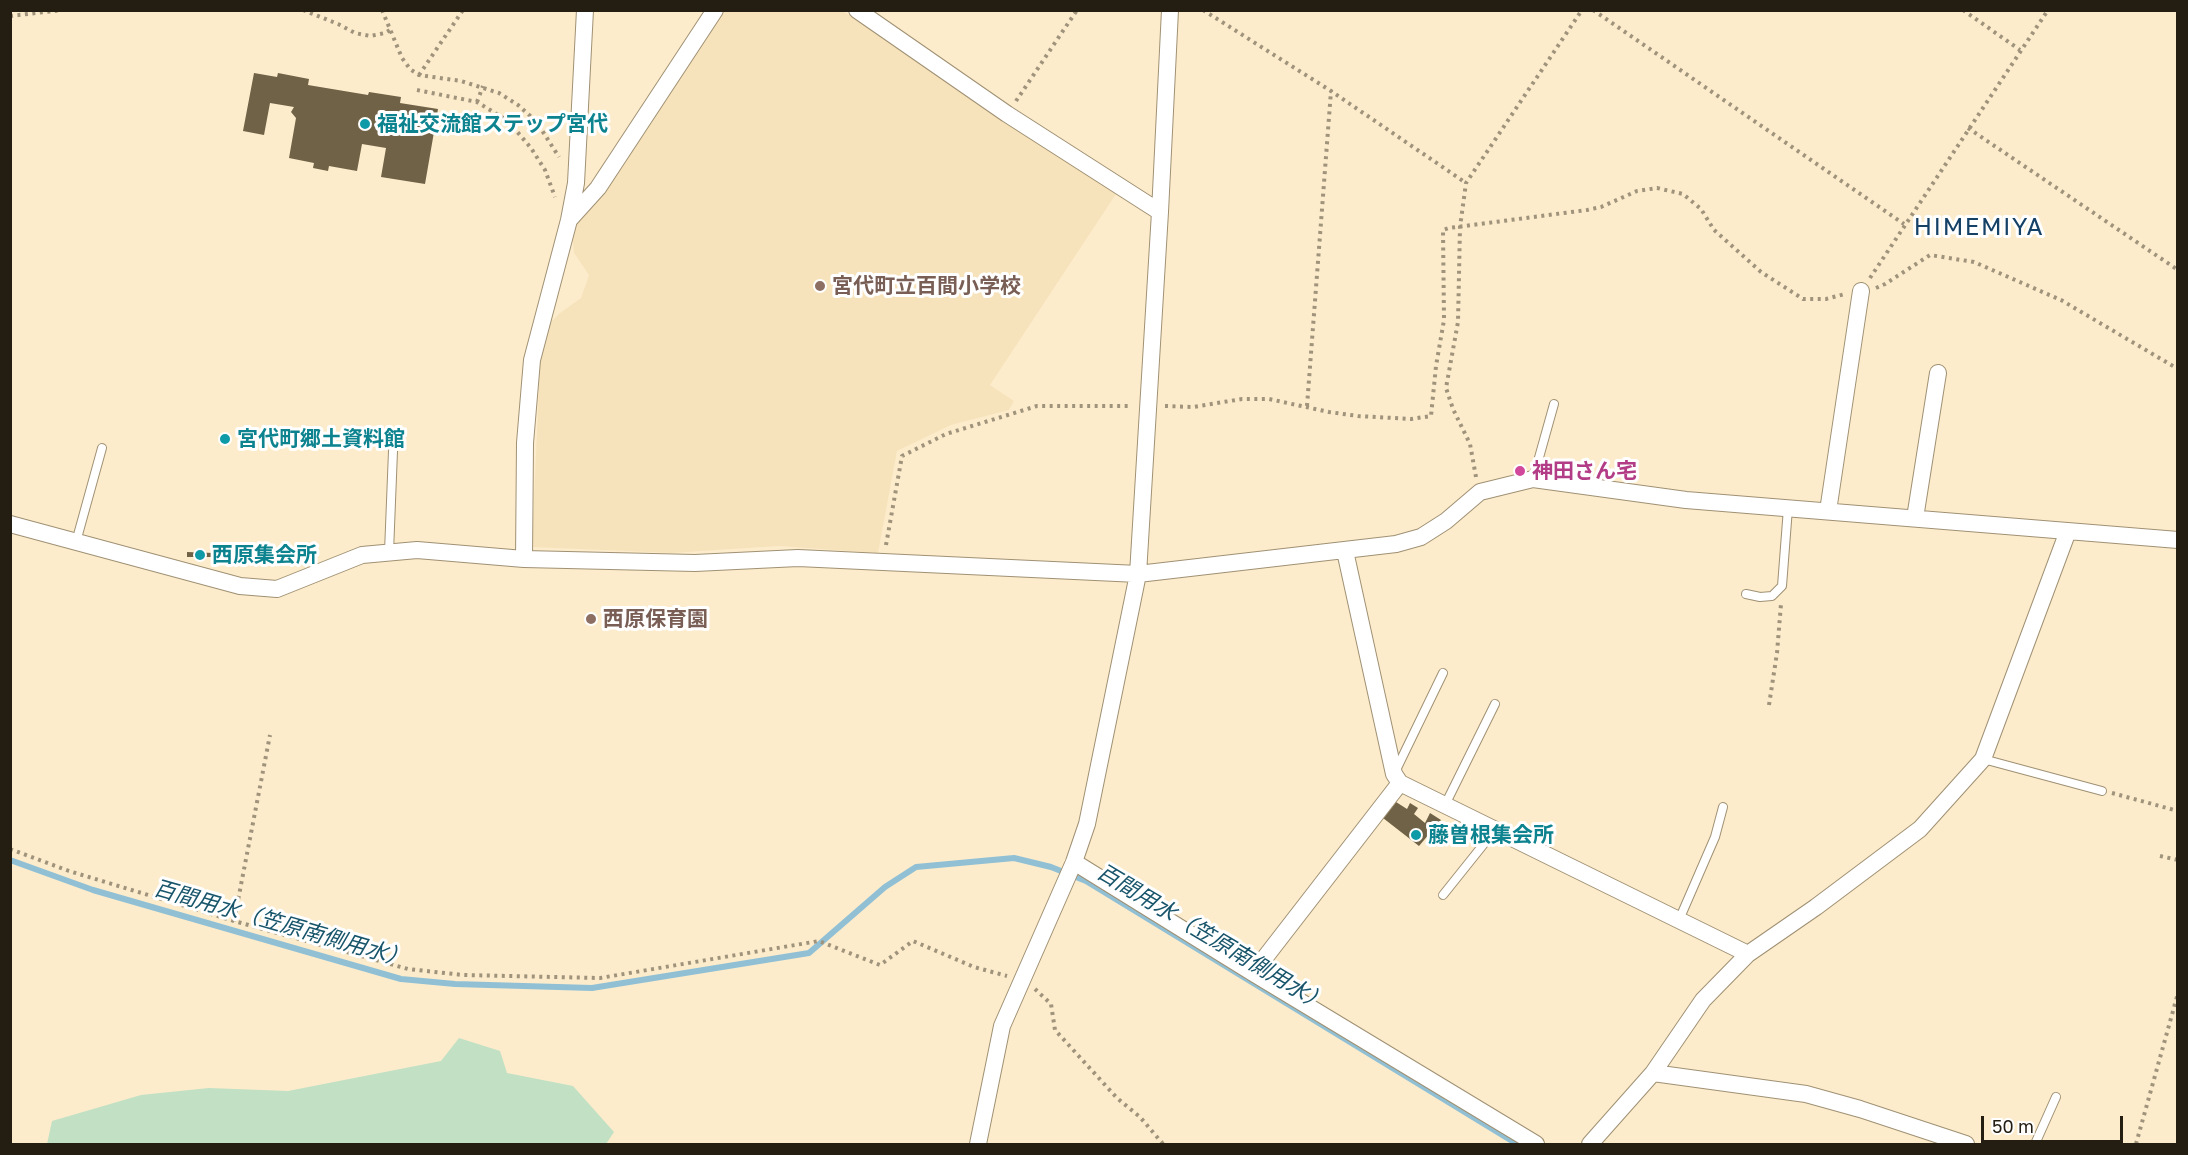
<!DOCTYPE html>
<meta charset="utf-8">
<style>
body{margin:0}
#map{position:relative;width:2188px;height:1155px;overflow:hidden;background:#fceccc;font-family:"Golos Text",sans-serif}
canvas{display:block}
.frame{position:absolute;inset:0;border:12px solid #231d12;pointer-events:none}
.scale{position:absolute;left:1981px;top:1116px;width:142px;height:27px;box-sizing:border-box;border:3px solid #231d12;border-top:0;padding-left:8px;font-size:18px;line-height:21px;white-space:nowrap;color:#231d12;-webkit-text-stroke:4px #fff;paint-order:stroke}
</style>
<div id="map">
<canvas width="2188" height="1155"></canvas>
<div class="frame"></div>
<div class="scale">50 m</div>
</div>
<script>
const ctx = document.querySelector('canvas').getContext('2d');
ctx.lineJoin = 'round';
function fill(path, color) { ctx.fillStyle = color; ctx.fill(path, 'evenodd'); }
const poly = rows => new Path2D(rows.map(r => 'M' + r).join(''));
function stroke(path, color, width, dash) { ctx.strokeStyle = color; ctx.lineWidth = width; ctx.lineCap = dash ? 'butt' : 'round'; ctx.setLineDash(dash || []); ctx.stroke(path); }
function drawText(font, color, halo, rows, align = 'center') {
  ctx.font = font + ' "Golos Text","Noto Sans JP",sans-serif'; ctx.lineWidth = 6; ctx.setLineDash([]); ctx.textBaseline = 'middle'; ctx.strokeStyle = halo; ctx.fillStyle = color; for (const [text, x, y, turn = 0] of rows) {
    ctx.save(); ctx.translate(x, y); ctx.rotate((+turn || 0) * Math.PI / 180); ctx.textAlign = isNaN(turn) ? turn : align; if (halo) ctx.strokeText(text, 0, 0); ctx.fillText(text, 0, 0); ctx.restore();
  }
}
fill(poly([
 [723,11,843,11,1116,194,990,385,1014,401,1009,410,951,425,897,451,878,553,779,546,671,553,532,547,540,361,550,323,560,313,581,298,589,275,574,253,572,230,600,195]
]), '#f7e3bb');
fill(poly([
 [459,1038,500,1051,507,1073,573,1086,614,1132,606,1144,47,1144,52,1121,141,1095,209,1088,288,1091,441,1061]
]), '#c1e0c4');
stroke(poly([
 [10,860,93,890,401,979,455,984,592,988,809,953,885,887,916,867,1014,858,1051,867,1086,881,1517,1144]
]), '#91c0d5', 6);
fill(poly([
 [254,73,277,77,278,73,309,79,308,85,368,95,369,92,401,97,400,103,438,109,425,184,381,177,386,148,362,144,357,171,329,166,328,171,313,168,314,163,289,158,296,118,291,112,294,107,270,103,264,135,243,131],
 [187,552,214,553,213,557,187,557],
 [1396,802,1407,809,1410,803,1418,808,1414,814,1425,823,1430,813,1441,820,1419,846,1383,818]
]), '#706246');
const lane = poly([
 [1533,479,1554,404],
 [76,542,102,448],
 [389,552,393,451],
 [1746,594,1760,597,1772,596,1782,586,1788,508],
 [1983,759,2102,791],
 [1396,770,1443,673],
 [1445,805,1495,704],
 [1443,895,1495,830],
 [1679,920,1715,837,1723,807],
 [2035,1144,2056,1097]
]);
const street = poly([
 [857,10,1007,114,1160,212],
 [570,219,598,188,715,10],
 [1828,511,1861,291],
 [1915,518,1938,373],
 [10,524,240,586,277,589,362,555,417,550,524,559,695,563,798,558,1138,574,1396,544,1421,537,1446,521,1480,492,1533,479,1686,500,2178,540],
 [1345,551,1394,774,1400,783,1748,954],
 [524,559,525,443,532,360,569,220,576,183,585,10],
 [1074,862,1253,973,1536,1144],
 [1253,973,1400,783],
 [1653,1073,1806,1094,1860,1109,1966,1144],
 [978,1144,1002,1026,1074,862,1087,824,1138,574,1160,212,1170,10],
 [1590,1144,1653,1073,1703,1000,1748,954,1816,907,1920,829,1983,759,2068,531]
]);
stroke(lane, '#a09174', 10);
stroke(street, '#a09174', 18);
stroke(poly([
 [303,10,338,24,355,33,370,36,385,33,390,30],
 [382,10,402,58,410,69,419,75,461,81,499,93,518,105,536,121,559,157],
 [1203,10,1331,91,1466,183],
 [1593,10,1904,224],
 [1963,10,2020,50],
 [10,16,63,10],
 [419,75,463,10],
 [417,90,477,102,508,121,531,148,545,170,555,197],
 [1016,101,1077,10],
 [477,102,483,86],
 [1968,128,2178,270],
 [1870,278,2048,10],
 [1876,288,1885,284,1930,255,1974,262,2061,300,2178,369],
 [1165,406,1193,407,1242,399,1269,399,1329,412,1358,416,1411,419,1431,416,1436,366,1444,320,1443,230,1449,228,1587,210,1601,207,1637,191,1657,188,1683,194,1701,209,1714,230,1761,272,1803,299,1826,299,1845,294],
 [1307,406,1331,91],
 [1476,477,1470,444,1453,409,1446,388,1458,322,1460,227,1466,183,1582,10],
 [886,545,902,456,946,434,1037,406,1131,406],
 [1769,705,1777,653,1781,604],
 [2112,793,2178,811],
 [10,849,69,871,234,921,408,969,463,975,600,978,819,941,880,965,913,941,974,967,1007,976],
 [2160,856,2178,860],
 [234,921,270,735],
 [1035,989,1051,1004,1055,1030,1117,1098,1140,1117,1163,1144],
 [2136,1144,2178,993]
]), '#9f937c', 4, [3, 4.5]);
stroke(lane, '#fff', 8);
stroke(street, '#fff', 16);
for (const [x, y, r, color] of [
 [365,124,6,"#0f9aa8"],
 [820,286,6,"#8d6e63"],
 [225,439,6,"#0f9aa8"],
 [1520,471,6,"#d1479c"],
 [200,555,6,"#0f9aa8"],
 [591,619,6,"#8d6e63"],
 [1416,835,6,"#0f9aa8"]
]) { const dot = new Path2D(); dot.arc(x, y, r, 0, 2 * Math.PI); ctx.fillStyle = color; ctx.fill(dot); stroke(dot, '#fff', 2); }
drawText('bold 21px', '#0d838f', '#fff', [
 ["福祉交流館ステップ宮代",377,124],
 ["宮代町郷土資料館",237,439],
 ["西原集会所",212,555],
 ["藤曽根集会所",1428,835]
], 'left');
drawText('bold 21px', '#785e54', '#fff', [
 ["宮代町立百間小学校",832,286],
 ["西原保育園",603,619]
], 'left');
drawText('bold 21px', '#b23c85', '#fff', [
 ["神田さん宅",1532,471]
], 'left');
drawText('italic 22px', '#18556b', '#fff', [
 ["百間用水（笠原南側用水）",281,924,16],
 ["百間用水（笠原南側用水）",1212,938,31]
]);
ctx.letterSpacing = '1.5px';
drawText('24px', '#154166', '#fff', [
 ["HIMEMIYA",1979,227]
]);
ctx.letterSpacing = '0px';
</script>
